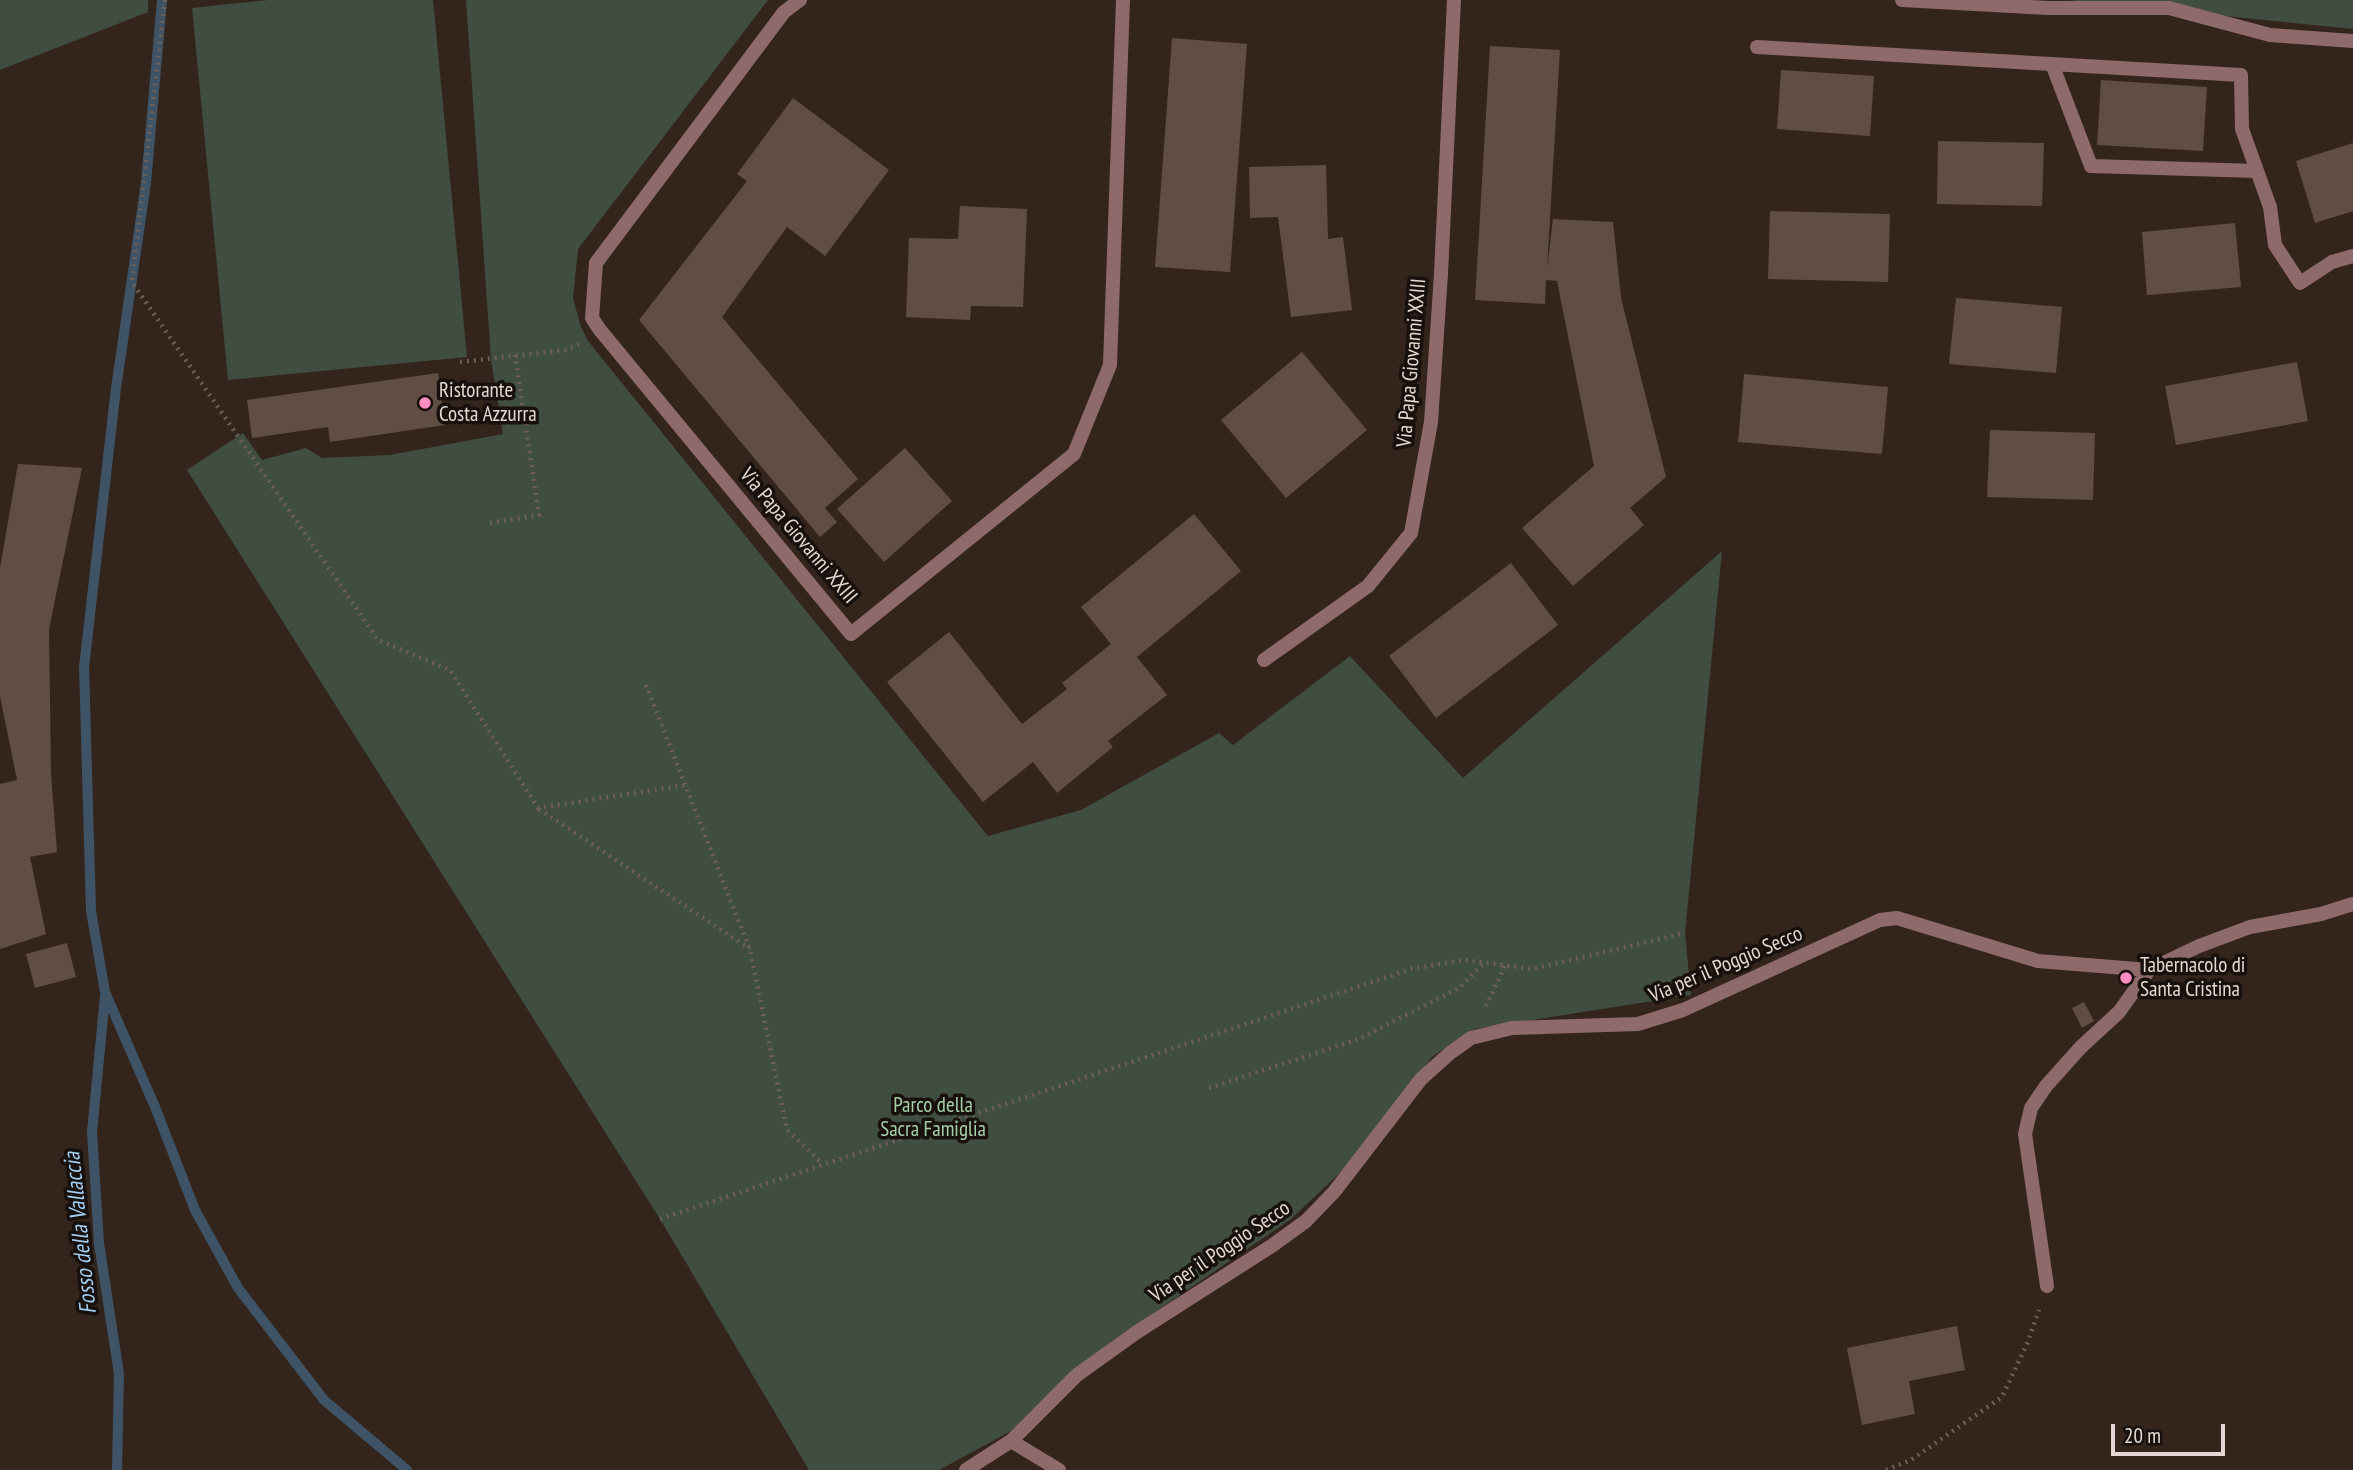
<!DOCTYPE html>
<style>
body{margin:0}
#map{position:relative;width:2353px;height:1470px;overflow:hidden;background:#34251c;font-family:"PT Sans Narrow",sans-serif}
canvas{display:block}
.scale{position:absolute;left:2111px;top:1424px;width:114px;height:32px;box-sizing:border-box;border:4px solid #e3d8d3;border-top:0;padding-left:9px;font-size:21px;line-height:24px;white-space:nowrap;color:#e3d8d3;-webkit-text-stroke:5px #17100c;paint-order:stroke}
</style>
<div id="map">
<canvas width="2353" height="1470"></canvas>
<div class="scale">20 m</div>
</div>
<script>
const ctx = document.querySelector('canvas').getContext('2d');
ctx.lineJoin = 'round';
function fill(path, color) { ctx.fillStyle = color; ctx.fill(path, 'evenodd'); }
const poly = rows => new Path2D(rows.map(r => 'M' + r).join(''));
function stroke(path, color, width, dash) { ctx.strokeStyle = color; ctx.lineWidth = width; ctx.lineCap = dash ? 'butt' : 'round'; ctx.setLineDash(dash || []); ctx.stroke(path); }
function drawText(font, color, halo, rows, align = 'center') {
  ctx.font = font + ' "PT Sans Narrow",sans-serif'; ctx.lineWidth = 7; ctx.setLineDash([]); ctx.textBaseline = 'middle'; ctx.strokeStyle = halo; ctx.fillStyle = color; for (const [text, x, y, turn = 0] of rows) {
    ctx.save(); ctx.translate(x, y); ctx.rotate((+turn || 0) * Math.PI / 180); ctx.textAlign = isNaN(turn) ? turn : align; if (halo) ctx.strokeText(text, 0, 0); ctx.fillText(text, 0, 0); ctx.restore();
  }
}
fill(poly([
 [0,0,148,0,148,12,0,70],
 [268,0,433,0,467,357,228,380,192,8],
 [466,0,768,0,578,249,573,298,581,327,588,341,988,836,1081,810,1219,733,1233,745,1350,656,1463,778,1722,551,1685,933,1691,995,1475,1029,1433,1056,1345,1168,1291,1219,1117,1338,1065,1378,1011,1431,939,1470,809,1470,660,1219,187,470,243,433,262,460,306,448,322,458,390,455,503,434,491,359],
 [2068,0,2353,0,2353,29]
]), '#404d41');
stroke(poly([
 [162,0,146,183,116,388,84,667,91,911,105,992,155,1107,195,1210,238,1288,324,1400,407,1470],
 [105,996,92,1132,99,1243,119,1374,117,1470]
]), '#3e5466', 10);
fill(poly([
 [1172,38,1247,44,1230,272,1155,267],
 [1490,46,1560,50,1547,268,1553,219,1613,222,1621,298,1666,477,1630,508,1644,525,1573,586,1522,528,1594,466,1557,281,1546,280,1545,304,1475,300],
 [1781,70,1874,76,1870,136,1777,129],
 [2101,80,2207,87,2203,151,2097,145],
 [793,98,889,170,825,256,787,227,722,317,858,479,825,508,837,522,820,537,639,320,747,181,737,174],
 [1938,141,2044,143,2042,206,1937,204],
 [2353,143,2353,211,2315,223,2296,161],
 [1326,165,1328,239,1343,237,1352,310,1291,317,1278,217,1250,218,1249,167],
 [960,206,1027,209,1023,307,971,306,970,320,906,317,909,238,958,239],
 [1770,211,1890,214,1888,282,1768,279],
 [2235,223,2241,287,2147,295,2142,232],
 [1956,298,2062,307,2056,373,1949,364],
 [1302,352,1367,430,1286,498,1221,420],
 [2297,362,2308,421,2176,445,2165,386],
 [438,373,445,425,330,442,328,427,252,438,247,400],
 [1744,374,1888,387,1882,454,1738,442],
 [1990,430,2095,433,2093,500,1987,497],
 [905,448,952,501,884,562,837,509],
 [18,464,82,468,49,629,51,773,57,852,30,857,46,934,0,949,0,784,17,780,0,696,0,568],
 [1194,514,1241,571,1137,657,1167,695,1108,741,1113,747,1057,793,1033,762,983,802,887,682,949,632,1022,724,1067,689,1062,683,1111,644,1081,607],
 [1511,563,1558,625,1436,718,1389,656],
 [67,943,76,977,35,988,26,954],
 [2084,1002,2094,1021,2082,1028,2072,1008],
 [1957,1326,1965,1370,1909,1381,1915,1414,1862,1425,1847,1348]
]), '#604e45');
stroke(poly([
 [165,0,132,282,378,640,450,670,538,808,686,785],
 [460,362,566,350,579,344],
 [490,523,539,515,515,355],
 [646,685,750,950,787,1130,823,1164],
 [539,809,750,949],
 [1486,1006,1505,966],
 [1209,1088,1359,1039,1459,988,1484,963],
 [660,1219,1411,969,1464,960,1533,969,1685,933],
 [1886,1470,1911,1460,2002,1397,2027,1344,2039,1310]
]), '#6d6058', 4.5, [2, 5]);
stroke(poly([
 [800,0,784,12,596,263,592,318,600,330,851,634,1074,454,1110,365,1123,0],
 [1902,0,2048,8,2169,8,2270,35,2353,41],
 [1757,47,2241,75,2242,129,2270,207,2275,245,2300,283,2332,262,2353,256],
 [2052,64,2091,166,2257,171],
 [1264,660,1368,586,1411,533,1431,422,1441,274,1454,0],
 [2047,1286,2025,1134,2031,1108,2046,1086,2081,1047,2119,1012,2149,970],
 [1011,1441,1059,1470],
 [966,1470,1011,1441,1077,1375,1137,1332,1273,1245,1306,1221,1334,1192,1421,1079,1450,1053,1471,1038,1512,1028,1638,1024,1683,1010,1880,920,1897,918,2038,961,2149,970,2199,946,2250,927,2321,914,2353,904]
]), '#8e6b6a', 14);
for (const [x, y, r, color] of [
 [425,403,7,"#fd8ec0"],
 [2126,978,7,"#fd8ec0"]
]) { const dot = new Path2D(); dot.arc(x, y, r, 0, 2 * Math.PI); ctx.fillStyle = color; ctx.fill(dot); stroke(dot, '#17100c', 2.5); }
drawText('21px', '#e3d8d3', '#17100c', [
 ["Via Papa Giovanni XXIII",1412,363,-85],
 ["Via Papa Giovanni XXIII",798,536,50],
 ["Via per il Poggio Secco",1726,965,-23],
 ["Via per il Poggio Secco",1220,1252,-34]
]);
drawText('21px', '#e3d8d3', '#17100c', [
 ["Ristorante",439,391],
 ["Costa Azzurra",439,415],
 ["Tabernacolo di",2140,966],
 ["Santa Cristina",2140,990]
], 'left');
drawText('21px', '#a5cfa8', '#17100c', [
 ["Parco della",933,1106],
 ["Sacra Famiglia",933,1130]
]);
drawText('italic 23px', '#a2cef4', '#17100c', [
 ["Fosso della Vallaccia",81,1233,-96]
]);
</script>
